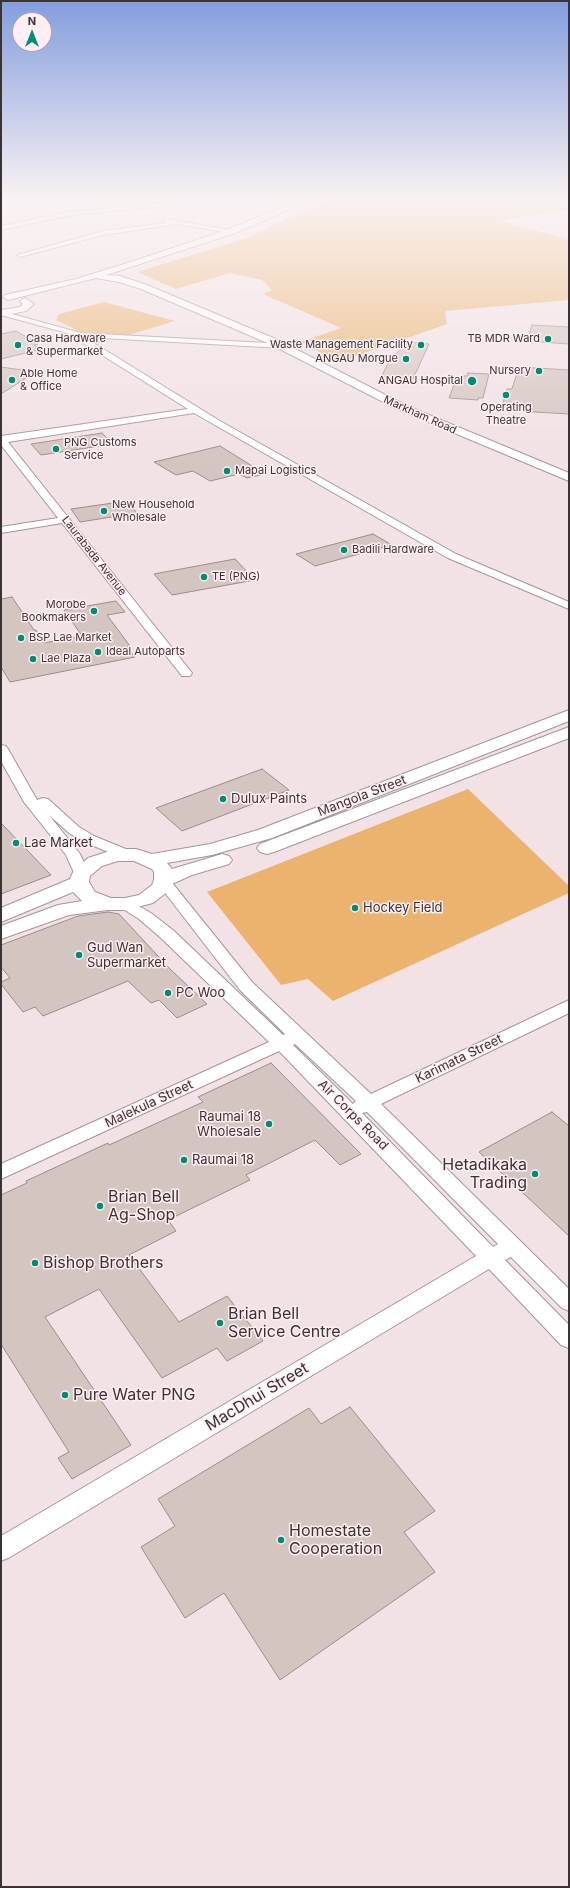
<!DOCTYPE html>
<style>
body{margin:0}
#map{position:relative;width:570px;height:1888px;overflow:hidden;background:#f2e1e5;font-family:Inter,sans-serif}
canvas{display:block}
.frame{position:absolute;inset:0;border:2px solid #3a3335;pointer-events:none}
.north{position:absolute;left:12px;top:12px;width:40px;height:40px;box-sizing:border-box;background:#ffeef2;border:1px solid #b0a3a6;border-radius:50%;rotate:0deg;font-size:11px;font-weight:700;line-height:16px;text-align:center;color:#3a3335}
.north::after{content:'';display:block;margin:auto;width:14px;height:18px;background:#008d75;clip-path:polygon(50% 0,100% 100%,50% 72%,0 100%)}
</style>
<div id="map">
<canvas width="570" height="1888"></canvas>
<div class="frame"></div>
<div class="north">N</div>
</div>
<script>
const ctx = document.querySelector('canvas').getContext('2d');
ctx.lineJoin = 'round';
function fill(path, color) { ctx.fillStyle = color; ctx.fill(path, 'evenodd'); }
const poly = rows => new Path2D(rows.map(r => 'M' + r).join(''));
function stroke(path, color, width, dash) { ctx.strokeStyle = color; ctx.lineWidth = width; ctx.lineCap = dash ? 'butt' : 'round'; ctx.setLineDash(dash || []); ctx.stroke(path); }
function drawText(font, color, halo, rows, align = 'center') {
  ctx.font = font + ' Inter,sans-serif'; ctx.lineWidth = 3; ctx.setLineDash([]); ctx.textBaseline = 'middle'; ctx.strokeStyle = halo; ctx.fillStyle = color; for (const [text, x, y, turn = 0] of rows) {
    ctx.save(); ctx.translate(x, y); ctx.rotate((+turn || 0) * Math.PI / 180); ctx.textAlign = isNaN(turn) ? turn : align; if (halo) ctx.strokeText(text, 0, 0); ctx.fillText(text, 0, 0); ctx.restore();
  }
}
fill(poly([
 [337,196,569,196,569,210,557,211,499,221,569,239,569,300,445,311,447,324,339,362,300,342,341,328,263,294,272,290,262,280,230,273,176,289,137,272,247,238],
 [104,302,175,321,129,335,81,332,56,320,59,314],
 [468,789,569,886,569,893,333,1001,308,979,281,985,207,892]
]), '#ebb36e');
const building = poly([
 [532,325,569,327,569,344,527,341,532,325],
 [16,331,38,344,34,345,42,349,1,359,1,334,16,331],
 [407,342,429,344,412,381,380,379,393,354,396,354,407,342],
 [1,367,30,371,25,374,31,375,1,394,1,367],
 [519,367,569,370,569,414,501,410,507,389,512,389,519,367],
 [468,373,489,374,483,398,478,398,478,400,449,398,456,380,459,380,461,376,467,376,468,373],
 [102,433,113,444,41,455,31,444,102,433],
 [220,446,265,474,247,478,239,474,210,481,193,471,176,475,154,462,220,446],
 [127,501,137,513,80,522,71,509,127,501],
 [373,534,392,545,315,566,296,554,373,534],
 [235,559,255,580,172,595,154,574,235,559],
 [12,597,34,630,36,630,44,643,82,636,64,610,116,601,125,612,107,615,130,646,127,647,135,657,10,682,1,667,1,599,12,597],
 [262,769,289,790,182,831,156,808,262,769],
 [1,823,51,875,1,894,1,823],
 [108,912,119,914,170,969,207,1004,177,1018,159,1000,151,1003,128,981,43,1016,35,1007,23,1012,1,984,1,982,10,978,1,967,1,945,78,916,108,912],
 [271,1063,361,1154,340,1165,315,1140,246,1175,250,1180,168,1220,176,1231,129,1255,179,1322,227,1296,263,1341,227,1361,217,1348,162,1378,99,1289,45,1317,131,1445,72,1479,58,1458,69,1452,1,1344,1,1195,27,1183,26,1181,108,1143,109,1145,203,1102,198,1097,271,1063],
 [552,1112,569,1126,569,1236,479,1152,552,1112],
 [350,1407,435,1511,404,1532,435,1572,280,1680,224,1593,185,1618,141,1547,175,1526,158,1499,309,1408,321,1424,350,1407]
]);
fill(building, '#d5c5c0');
stroke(building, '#9b8c88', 1);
const minor = poly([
 [17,196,30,196,1,203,1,199,17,196],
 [236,196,260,196,67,216,1,230,1,226,67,212,236,196],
 [166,219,235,231,232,233,177,224,103,235,20,257,17,255,103,231,166,223,163,221,166,219],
 [1,311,81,333,285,344,286,346,282,348,84,337,220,421,456,554,569,602,569,609,448,558,194,413,8,442,192,673,190,676,182,676,62,523,1,533,1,527,58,518,1,445,1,436,188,409,67,333,1,315,1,311],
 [1,745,6,746,8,749,37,800,43,798,48,799,79,827,94,836,133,852,135,855,133,858,123,858,84,842,69,833,49,815,80,854,89,874,86,877,76,877,66,855,24,802,1,761,1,745],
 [164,877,169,879,252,982,371,1094,569,1000,569,1013,381,1104,569,1289,569,1311,562,1308,511,1257,505,1260,569,1325,569,1348,561,1345,489,1269,10,1557,1,1561,1,1536,476,1256,279,1051,1,1179,1,1164,269,1042,162,939,139,919,120,907,117,904,120,901,130,901,151,913,174,931,283,1035,285,1034,240,990,159,885,156,882,159,879,164,877],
 [295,1044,356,1101,353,1104,293,1045,295,1044],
 [367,1112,498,1244,493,1247,362,1113,367,1112]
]);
const major = poly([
 [310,196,320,196,235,233,106,275,120,276,147,285,278,340,405,405,569,473,569,481,397,409,270,344,141,289,119,282,96,278,8,300,3,297,5,295,76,279,134,261,229,229,310,196],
 [25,298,34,304,26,311,1,316,1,310,20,307,23,304,20,301,25,298],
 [569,710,569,721,272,838,212,855,167,863,172,869,222,854,229,856,232,860,229,864,192,875,172,884,167,892,153,903,125,910,108,910,69,915,1,939,1,926,58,905,82,901,73,892,1,922,1,908,70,879,74,870,88,858,116,849,136,849,152,854,210,844,258,830,569,710],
 [118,861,134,861,152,869,154,872,154,880,152,885,139,895,125,898,111,898,95,892,89,882,90,876,102,866,118,861],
 [569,727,569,738,274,852,267,854,260,852,257,848,260,844,569,727]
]);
stroke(minor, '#a49598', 2);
stroke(major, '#a49598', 2);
fill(minor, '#fff');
fill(major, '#fff');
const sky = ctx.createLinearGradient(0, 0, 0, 461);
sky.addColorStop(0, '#839dde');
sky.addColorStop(0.43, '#f9f2f3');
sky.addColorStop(1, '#f9f2f300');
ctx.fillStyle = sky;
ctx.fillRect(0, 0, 570, 461);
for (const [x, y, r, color] of [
 [548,339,4,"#008d75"],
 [18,345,4,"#008d75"],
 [421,345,4,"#008d75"],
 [406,359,4,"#008d75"],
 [539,371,4,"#008d75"],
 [12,380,4,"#008d75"],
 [472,381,5,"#008d75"],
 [506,395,4,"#008d75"],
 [56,449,4,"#008d75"],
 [227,471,4,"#008d75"],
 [104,511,4,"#008d75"],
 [344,550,4,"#008d75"],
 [204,577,4,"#008d75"],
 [94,611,4,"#008d75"],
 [21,638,4,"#008d75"],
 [98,652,4,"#008d75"],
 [33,659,4,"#008d75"],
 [223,799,4,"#008d75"],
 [16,843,4,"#008d75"],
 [355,908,4,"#008d75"],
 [79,955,4,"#008d75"],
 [168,993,4,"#008d75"],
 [269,1124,4,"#008d75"],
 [184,1160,4,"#008d75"],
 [535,1174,4,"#008d75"],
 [100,1206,4,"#008d75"],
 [35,1263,4,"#008d75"],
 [220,1323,4,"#008d75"],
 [65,1395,4,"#008d75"],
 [281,1540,4,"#008d75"]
]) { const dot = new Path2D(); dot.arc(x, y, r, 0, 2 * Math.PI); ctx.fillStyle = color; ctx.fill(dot); stroke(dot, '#ffeef2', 1.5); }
drawText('11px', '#3a3335', '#ffeef2', [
 ["Casa Hardware",26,339],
 ["& Supermarket",26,352],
 ["TB MDR Ward",540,339,"right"],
 ["Waste Management Facility",413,345,"right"],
 ["ANGAU Morgue",398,359,"right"],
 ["Nursery",531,371,"right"],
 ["Able Home",20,374],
 ["& Office",20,387],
 ["ANGAU Hospital",463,381,"right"],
 ["Operating",506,408,"center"],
 ["Theatre",506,421,"center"],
 ["PNG Customs",64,443],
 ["Service",64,456],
 ["Mapai Logistics",235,471],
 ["New Household",112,505],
 ["Wholesale",112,518],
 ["Badili Hardware",352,550],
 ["TE (PNG)",212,577],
 ["Morobe",86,605,"right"],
 ["Bookmakers",86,618,"right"],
 ["BSP Lae Market",29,638],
 ["Ideal Autoparts",106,652],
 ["Lae Plaza",41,659]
], 'left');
drawText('11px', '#3a3335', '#ffeef2', [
 ["Markham Road",420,415,24],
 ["Laurabada Avenue",94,556,52]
]);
drawText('13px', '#3a3335', '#ffeef2', [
 ["Mangola Street",362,796,-21],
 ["Karimata Street",459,1059,-26],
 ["Malekula Street",149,1104,-25],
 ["Air Corps Road",353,1115,45]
]);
drawText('13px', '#3a3335', '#ffeef2', [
 ["Dulux Paints",231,799],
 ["Lae Market",24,843],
 ["Hockey Field",363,908],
 ["Gud Wan",87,948],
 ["Supermarket",87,963],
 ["PC Woo",176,993],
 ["Raumai 18",261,1117,"right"],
 ["Wholesale",261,1132,"right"],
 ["Raumai 18",192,1160]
], 'left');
drawText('16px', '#3a3335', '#ffeef2', [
 ["Hetadikaka",527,1165,"right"],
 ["Trading",527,1183,"right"],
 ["Brian Bell",108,1197],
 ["Ag-Shop",108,1215],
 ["Bishop Brothers",43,1263],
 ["Brian Bell",228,1314],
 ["Service Centre",228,1332],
 ["Pure Water PNG",73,1395],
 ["Homestate",289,1531],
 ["Cooperation",289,1549]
], 'left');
drawText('16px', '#3a3335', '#ffeef2', [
 ["MacDhui Street",257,1397,-31]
]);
</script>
